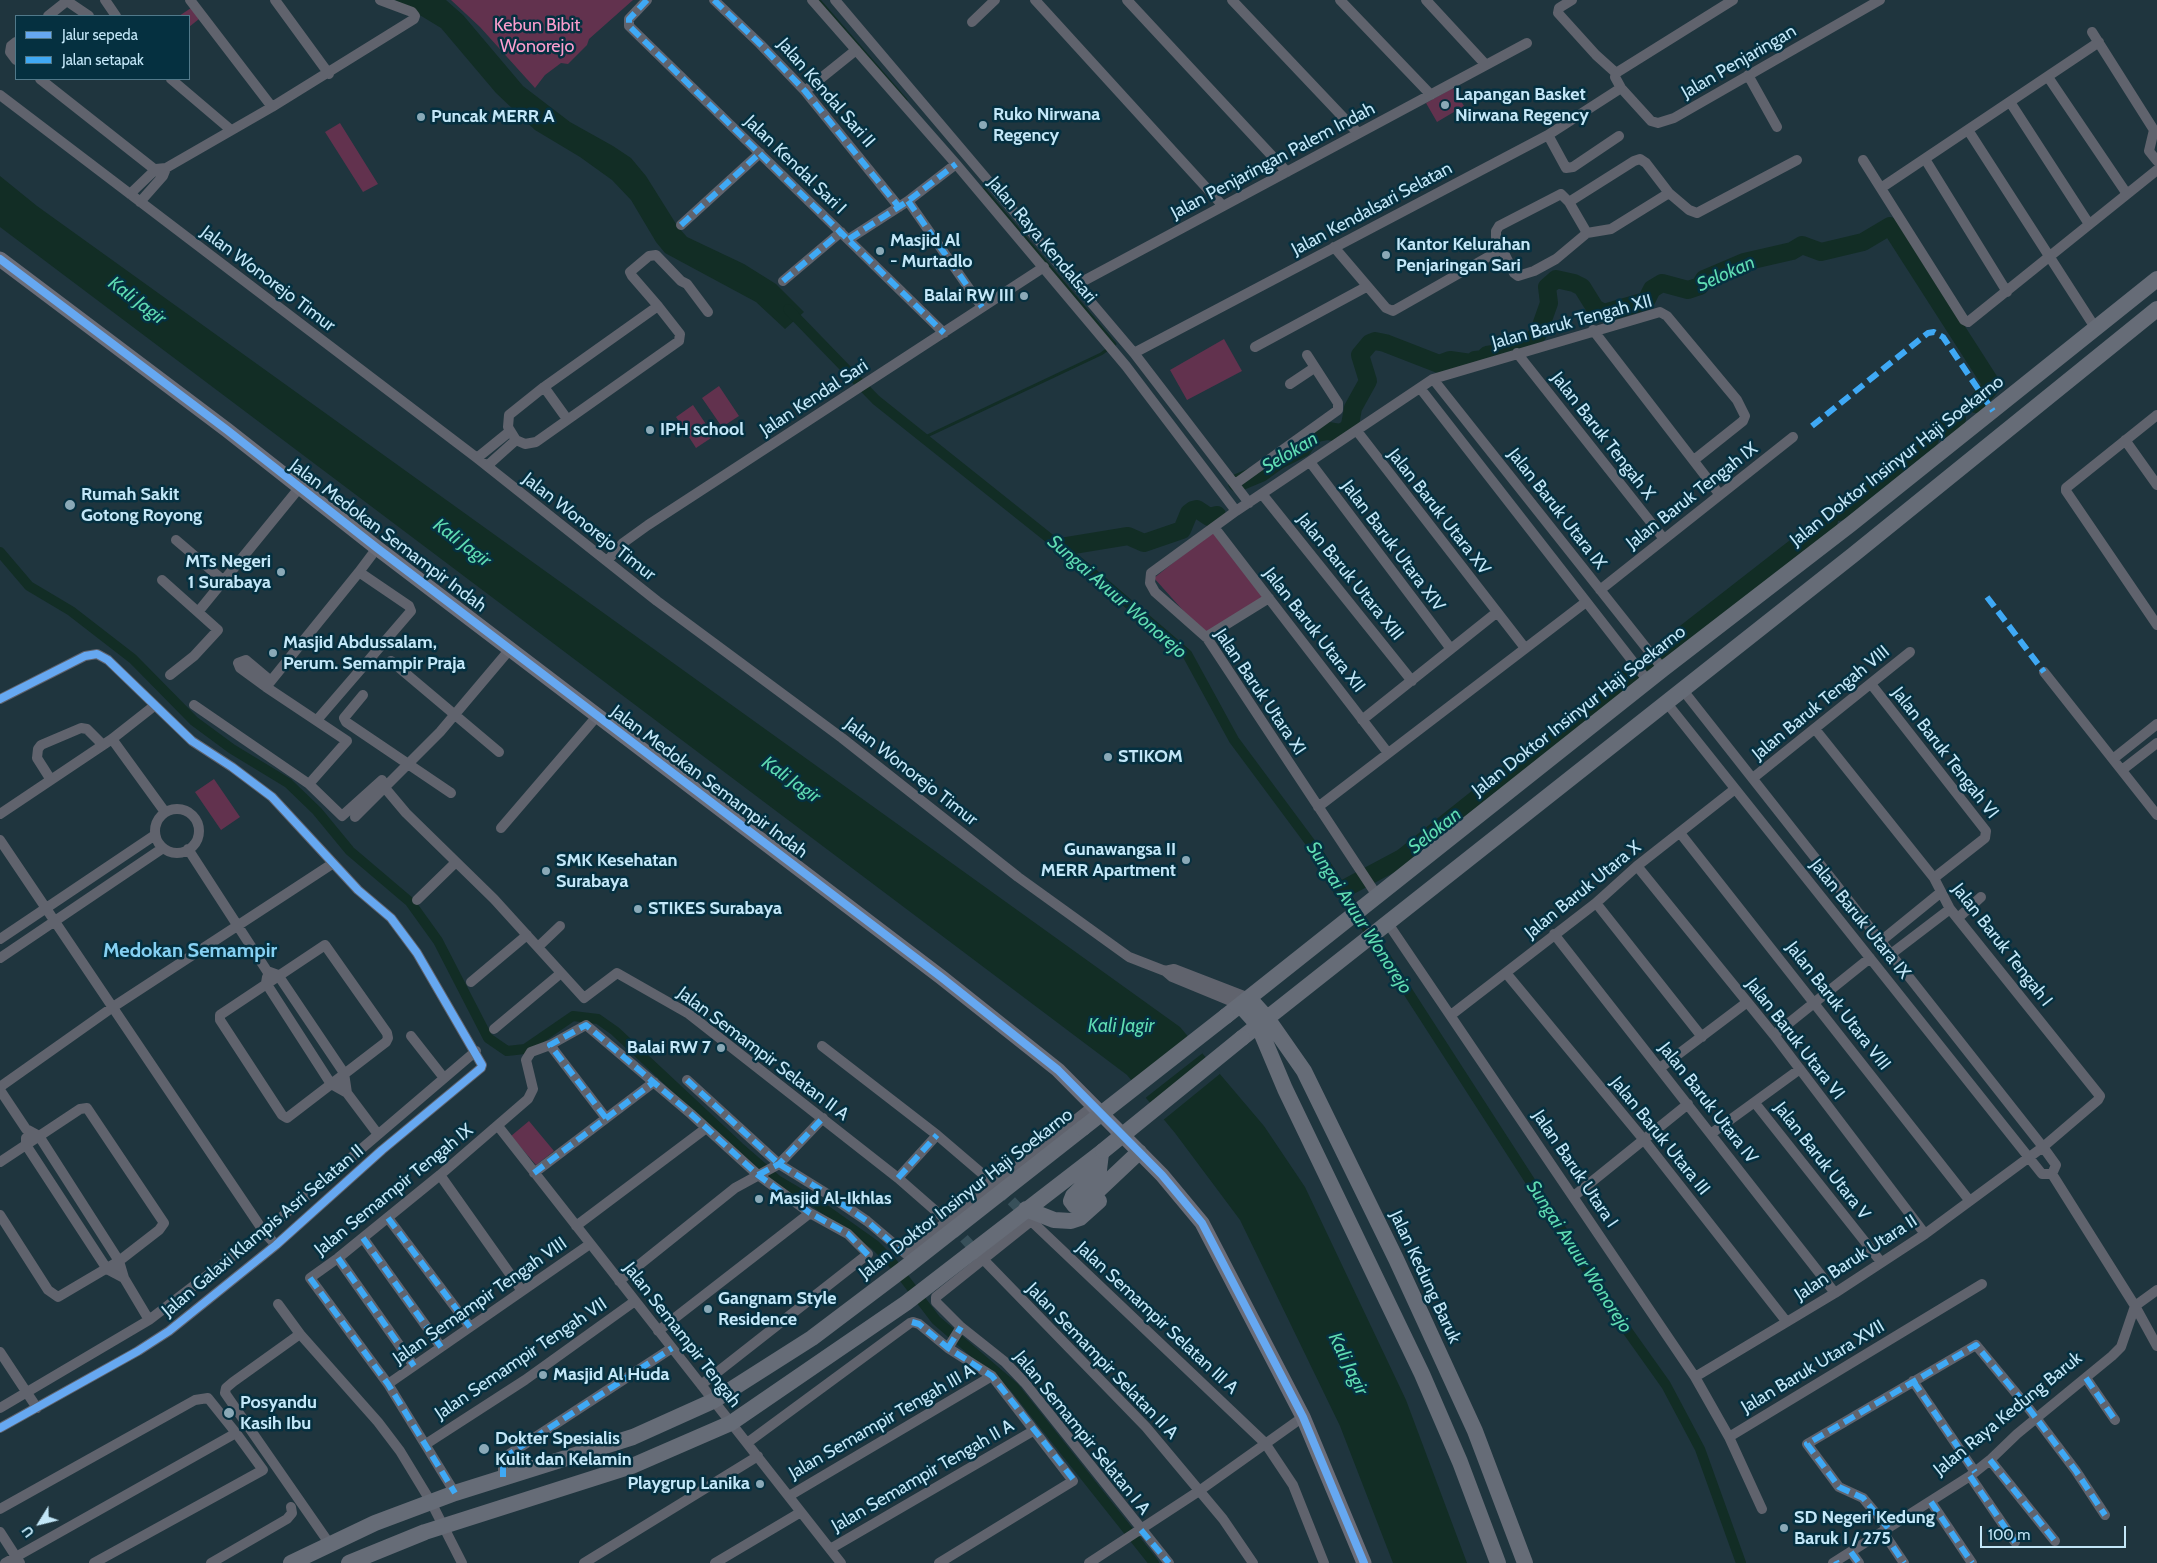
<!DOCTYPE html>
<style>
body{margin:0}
#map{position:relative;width:2157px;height:1563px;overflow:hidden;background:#1f353e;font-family:Cabin,sans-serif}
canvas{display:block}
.legend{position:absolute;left:15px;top:15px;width:175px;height:65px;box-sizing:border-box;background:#053040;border:1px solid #51798a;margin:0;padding:6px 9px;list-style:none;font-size:15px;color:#c3e7f8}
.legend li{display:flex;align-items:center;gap:10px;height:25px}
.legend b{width:25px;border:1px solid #51798a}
.north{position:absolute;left:15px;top:1498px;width:50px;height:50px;-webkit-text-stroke:4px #053040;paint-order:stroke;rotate:234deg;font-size:14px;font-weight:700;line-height:20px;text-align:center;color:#c3e7f8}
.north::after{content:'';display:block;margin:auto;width:18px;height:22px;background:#c3e7f8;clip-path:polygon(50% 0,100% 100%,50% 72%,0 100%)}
.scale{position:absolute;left:1980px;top:1526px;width:146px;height:22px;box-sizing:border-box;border:2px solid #c3e7f8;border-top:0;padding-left:6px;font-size:15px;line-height:18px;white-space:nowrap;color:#c3e7f8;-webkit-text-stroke:4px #053040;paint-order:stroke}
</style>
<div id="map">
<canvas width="2157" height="1563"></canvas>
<ul class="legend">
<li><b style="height:6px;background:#66a8f1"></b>Jalur sepeda</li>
<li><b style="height:6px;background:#3fa9f5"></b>Jalan setapak</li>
</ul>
<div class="north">U</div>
<div class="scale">100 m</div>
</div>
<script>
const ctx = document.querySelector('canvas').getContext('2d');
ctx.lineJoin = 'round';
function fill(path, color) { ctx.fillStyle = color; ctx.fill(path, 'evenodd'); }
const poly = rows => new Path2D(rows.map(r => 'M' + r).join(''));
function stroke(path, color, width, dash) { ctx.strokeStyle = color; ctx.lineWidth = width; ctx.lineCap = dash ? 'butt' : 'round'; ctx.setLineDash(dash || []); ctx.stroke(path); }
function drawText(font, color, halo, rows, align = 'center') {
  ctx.font = font + ' Cabin,sans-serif'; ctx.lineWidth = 5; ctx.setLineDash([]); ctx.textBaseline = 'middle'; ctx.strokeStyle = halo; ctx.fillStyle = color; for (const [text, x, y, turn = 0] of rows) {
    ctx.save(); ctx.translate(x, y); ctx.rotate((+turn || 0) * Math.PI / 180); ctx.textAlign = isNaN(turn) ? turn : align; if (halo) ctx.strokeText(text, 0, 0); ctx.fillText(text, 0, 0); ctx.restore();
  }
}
fill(poly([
 [451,0,633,0,589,39,587,45,568,64,561,63,545,75,535,88,480,27],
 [191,8,199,19,189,27,189,16,179,16],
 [1453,88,1464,106,1437,122,1426,103],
 [340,123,378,184,363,192,325,132],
 [1224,339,1242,371,1187,400,1170,370],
 [719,386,739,416,722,427,702,398],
 [693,405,714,436,696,448,676,417],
 [1213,531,1265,599,1205,635,1154,578],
 [214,779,240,817,221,830,195,792],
 [529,1121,554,1151,536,1165,511,1136]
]), '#62324e');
fill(poly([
 [395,0,446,0,463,15,523,86,570,122,613,146,631,158,646,176,678,227,687,237,744,264,776,284,804,312,785,329,756,302,665,253,656,242,631,200,612,180,580,157,535,130,496,93,441,28],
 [0,176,37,206,1180,1027,1264,1126,1305,1187,1406,1400,1467,1563,1393,1563,1340,1426,1240,1220,1175,1133,1127,1075,0,227]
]), '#122d25');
fill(poly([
 [1190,1035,1204,1052,1144,1099,1130,1082],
 [1209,1058,1221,1073,1162,1121,1149,1105]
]), '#1f353e');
stroke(poly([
 [819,0,906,100],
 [923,438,1101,354,1115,344,984,189]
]), '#122d25', 3);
stroke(poly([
 [788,309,876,400,1089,570,1187,654,1234,740,1321,857,1619,1319,1666,1385,1700,1449,1741,1563],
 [0,552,29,586,71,611,133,659,194,721,232,749,288,783,317,811,350,851,410,902,438,941,488,1038,507,1051,525,1049,573,1016,598,1019,615,1031,739,1147,777,1180,816,1203,875,1245,891,1261,936,1320,1014,1387,1154,1563]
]), '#122d25', 10);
stroke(poly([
 [1941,431,1957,419],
 [1237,483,1261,473,1279,460,1303,448,1309,439,1317,433,1328,431,1340,433,1346,430,1350,425,1353,408,1368,381,1360,355,1370,343,1375,341,1385,343,1439,364,1450,360,1471,363,1475,360,1484,359,1487,355,1506,352,1529,343,1538,334,1549,303,1547,287,1556,279,1574,283,1582,287,1595,308,1604,313,1646,301,1652,289,1662,283,1688,290,1700,286,1704,279,1744,262,1792,251,1802,245,1821,252,1863,242,1890,226,1992,385,1976,404],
 [1839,512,1930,439],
 [1061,547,1128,536,1144,543,1182,530,1189,513,1193,510,1197,509,1209,517,1217,515],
 [1670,645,1829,521],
 [1342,890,1402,858,1662,651]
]), '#122d25', 18);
stroke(poly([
 [1001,1190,1026,1216],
 [954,1227,978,1254]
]), '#38505a', 10, [10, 5]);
stroke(poly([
 [105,0,116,16],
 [190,0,272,107],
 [275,0,329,74],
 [647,0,629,19,629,26,944,333],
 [714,0,760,44,805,91,899,207],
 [812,0,956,164,1126,366,1236,511],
 [835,0,1134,353,1249,503],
 [1035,0,1223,206],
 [1127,0,1287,172],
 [1232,0,1358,133],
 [1340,0,1431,95],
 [1426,0,1486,65],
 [1572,0,1559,8,1558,13,1596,55,1616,73],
 [1733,0,1616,73,1615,77,1621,88,1651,121,1658,123,1674,118,1880,0],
 [67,1,89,16],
 [48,16,68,0],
 [972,22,995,0],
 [2092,32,2154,130,2149,151,2157,161],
 [16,42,11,46,10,52,16,60],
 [1748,75,1777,127],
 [2048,77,2127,194],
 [40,79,163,176],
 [171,79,231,130],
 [805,91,856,50],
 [0,95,477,458,657,601,842,738,1018,877,1129,957,1165,971,1172,977,1240,1005],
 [2010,102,2089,224],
 [1968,130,2096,329],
 [1548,135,1566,168,1573,167,1619,136],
 [1925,159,2007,292],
 [1863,160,1964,320,1968,322,2157,170],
 [1881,188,2099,42],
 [130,194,156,169,166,168,272,107,414,19,415,16,412,12,380,0],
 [1561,194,1569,202,1587,233,1556,259,1534,271,1518,276,1514,273,1496,237,1496,231,1499,226,1561,194],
 [908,201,982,307],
 [140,202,163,176,165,171],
 [1569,202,1634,161,1640,159,1646,163,1669,193,1689,210,1697,213,1797,160],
 [681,225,760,153],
 [1587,233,1611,229,1669,193],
 [849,239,908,201,956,164],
 [1334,247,1386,308,1393,311,1502,249],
 [783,281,841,232],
 [1076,285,1527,43],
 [658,306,544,387,509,415,508,427,516,440,525,444,536,442,679,341,680,334,658,306,632,276,630,272,649,256,656,255,681,281,687,284,708,312],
 [1593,330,1720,495],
 [1255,347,1366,287],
 [1134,353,1548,135,1621,88],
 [1517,353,1664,539],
 [1433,379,1663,669],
 [1290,384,1314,368],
 [544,387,567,419],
 [1420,388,1648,681],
 [2157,415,2066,488,2066,491,2157,625],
 [1357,431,1525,648],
 [2125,440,2157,485],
 [477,458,509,432],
 [1310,462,1451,649],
 [487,466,516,440],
 [1235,484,1338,410,1338,403,1307,355],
 [1262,494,1412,681],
 [1214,527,1388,753],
 [176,540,224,581],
 [607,561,623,543,648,525,1044,267],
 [359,572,377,548],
 [162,580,218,630,194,656,170,675],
 [1600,590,1793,437],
 [198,612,300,487],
 [1206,637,1269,598],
 [391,661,499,752],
 [2044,672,2157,815],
 [271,681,246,660,238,663,240,668,266,687,347,741,309,784],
 [1871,684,1986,831,1985,838,1934,878],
 [266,687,359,572,409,606,411,611,317,720],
 [1682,689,2043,1147,2056,1165,2052,1174],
 [363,695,344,718,346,722,451,793],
 [0,699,85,656,97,654,108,660,192,741,232,767,272,797,358,890,391,918,417,953,482,1065,481,1068,382,1150,276,1245,169,1331,138,1351,0,1428],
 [1666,702,2042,1174,2052,1174],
 [194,705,309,784,342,816,382,780],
 [1362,720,1496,613],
 [112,739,165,812],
 [2113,759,2157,724],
 [2122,770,2157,743],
 [1753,778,1910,652],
 [51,780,37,758,38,749,41,745,81,728,87,729,103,745],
 [385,788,406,813,494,899,584,998,617,973,689,1014,898,1178,954,1227],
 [1318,807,1586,602],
 '155 831a22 22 0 1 1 44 0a22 22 0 1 1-44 0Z',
 [0,814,112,739,154,706],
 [355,817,440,732,511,648],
 [501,828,598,715],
 [1680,833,1969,1200],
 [0,840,264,1232,276,1245],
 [188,849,267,971,278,975,344,1073,347,1093],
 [1637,866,1774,1035,1925,1234],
 [1378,897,1207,638,1155,592,1150,583,1151,573,1236,511,1433,379,1660,312,1667,316,1737,400,1745,416,1743,421,1694,460],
 [417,900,455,863],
 [1596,903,1702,1037],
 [1958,918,1981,897],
 [1387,922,1695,1377,1729,1437,1762,1509],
 [1554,934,1835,1293],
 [0,939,155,835],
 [1881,941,1940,893],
 [325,945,387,1033,388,1038,386,1042,287,1118,282,1115,220,1020,220,1015,325,945],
 [538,947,560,926],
 [1891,954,1950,909],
 [0,958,163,848],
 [1165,971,1174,969,1249,998],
 [1506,973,1644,1140,1786,1321],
 [267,977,266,983,331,1084,347,1093,377,1133],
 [471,982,527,935],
 [1451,1015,1596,903,1637,866,1735,789],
 [494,1029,561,973],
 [1774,1035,1870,958],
 [411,1036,444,1078],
 [550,1045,606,1118],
 [822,1046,937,1135,999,1188],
 [1660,1068,1746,1003],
 [687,1080,779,1164,829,1195,867,1221,906,1254,1093,1106],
 [0,1087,113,1007,332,864],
 [0,1090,26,1129,39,1136,119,1261,124,1278,149,1320],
 [1755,1103,1881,1262],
 [498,1126,841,1563],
 [1712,1133,1800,1069],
 [26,1138,26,1145,107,1269,124,1278],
 [0,1162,80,1109,87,1108,164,1223,159,1230,119,1261,58,1297,48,1290,0,1215],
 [534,1173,654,1082],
 [2052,1174,2135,1306,2157,1346],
 [440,1175,522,1291],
 [898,1178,937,1135],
 [1574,1196,1688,1104],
 [1026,1216,1265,1443,1293,1485,1324,1563],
 [388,1218,470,1327],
 [1031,1221,936,1297,936,1302,961,1327,1005,1362,1025,1383,1169,1563],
 [576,1226,705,1129],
 [363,1238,441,1347],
 [980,1256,1146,1427,1223,1519,1253,1563],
 [338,1258,414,1366],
 [619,1281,735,1188,779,1164,823,1118],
 [278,1304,300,1334,378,1422,400,1451,431,1502,462,1563],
 [658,1331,810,1213],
 [300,1334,233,1382,226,1388,225,1393,329,1543],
 [948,1348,961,1327],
 [0,1352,37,1408],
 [1695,1377,1835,1293,1925,1234,2043,1147,2098,1100,2100,1096,1950,909,1934,878,1815,729],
 [2086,1378,2115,1420],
 [1913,1381,1975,1472],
 [388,1384,590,1244],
 [0,1408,149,1320,264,1232,476,1051],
 [1729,1437,1982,1284],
 [747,1443,910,1323,913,1322,919,1324,948,1348,992,1376,1073,1481,939,1563],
 [426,1444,525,1380,635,1301],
 [1990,1460,2055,1541],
 [1970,1476,2015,1542],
 [503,1477,503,1462,508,1455,672,1348],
 [455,1493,388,1384,310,1278,338,1258,440,1175,528,1099,533,1089,526,1060,531,1052,550,1045,586,1025,691,1114,758,1175,810,1213,848,1234,868,1254,701,1385],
 [789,1496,992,1376],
 [1931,1502,1972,1563],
 [0,1509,195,1400,208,1398,236,1433,263,1470,94,1563],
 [1888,1528,1863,1498,1839,1487,1807,1444,1976,1345,2030,1410,2076,1471,2105,1515],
 [0,1532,20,1563],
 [1883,1532,1904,1563],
 [830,1549,1033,1431],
 [1851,1552,1859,1563],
 [5,1563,236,1433],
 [211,1563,287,1519,292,1513,291,1507],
 [584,1563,758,1456],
 [715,1563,801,1512],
 [1089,1563,1199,1491,1303,1417],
 [1833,1563,1970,1476,1990,1460,2017,1434,2112,1356,2121,1347,2135,1306,2157,1290]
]), '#60636d', 10);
stroke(poly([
 [0,259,227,430,377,548,941,977,1058,1070,1162,1175,1202,1223,1303,1417,1364,1563]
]), '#6b6d79', 15);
stroke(poly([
 [1249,998,1267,1018,1304,1071,1396,1259,1475,1431,1525,1563],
 [1240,1005,1258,1025,1285,1089,1422,1374,1460,1462,1498,1563],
 [1226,1016,1663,669,1851,524,2157,279],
 [1242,1038,1853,555,2157,309],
 [1101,1153,1099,1170,1073,1196,1071,1201,1074,1205,1086,1202,1139,1152],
 [1026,1209,1054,1220,1071,1221,1080,1218,1099,1201],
 [291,1563,375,1523,455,1493,633,1437,713,1401,812,1338,906,1267,1083,1128],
 [349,1563,425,1532,632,1466,731,1423,906,1303,1103,1151]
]), '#666c77', 16);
stroke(poly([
 [1083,1128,1226,1016],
 [1103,1151,1242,1038]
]), '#666c77', 16);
stroke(poly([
 [647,0,629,19,629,26,944,333],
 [714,0,760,44,805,91,899,207],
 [908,201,982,307],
 [681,225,760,153],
 [849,239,908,201,956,164],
 [783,281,841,232],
 [1812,426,1928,333,1934,332,1943,337,1993,411],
 [1987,597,2044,672],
 [687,1080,779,1164,829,1195,867,1221,903,1253],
 [606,1118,550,1045,586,1025,691,1114,758,1175,810,1213,848,1234,868,1255],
 [534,1173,654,1082],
 [758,1175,779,1164,823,1118],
 [898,1178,937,1135],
 [388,1218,470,1327],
 [363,1238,441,1347],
 [338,1258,414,1366],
 [310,1278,388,1384,455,1493],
 [912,1322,919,1324,948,1348,992,1376,1073,1479,1073,1482],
 [948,1348,961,1327],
 [2086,1378,2115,1420],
 [1913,1381,1975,1472],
 [1990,1460,2055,1541],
 [1970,1476,2015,1542],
 [503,1477,503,1462,508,1455,672,1348],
 [1931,1502,1972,1563],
 [1888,1528,1863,1498,1839,1487,1807,1444,1976,1345,2030,1410,2076,1471,2105,1515],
 [1141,1530,1169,1563],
 [1883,1532,1904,1563],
 [1851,1552,1859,1563],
 [1836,1561,1837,1563]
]), '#3fa9f5', 6, [12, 6]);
stroke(poly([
 [0,259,227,430,377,548,941,977,1058,1070,1162,1175,1202,1223,1303,1417,1364,1563],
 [0,699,85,656,97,654,108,660,192,741,232,767,272,797,358,890,391,918,417,953,482,1065,481,1068,382,1150,276,1245,169,1331,138,1351,0,1428]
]), '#66a8f1', 8);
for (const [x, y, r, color] of [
 [1445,105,5,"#8aa9b7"],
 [421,117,5,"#8aa9b7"],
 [983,125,5,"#8aa9b7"],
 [880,251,5,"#8aa9b7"],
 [1386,255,5,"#8aa9b7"],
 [1024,296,5,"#8aa9b7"],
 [650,430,5,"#8aa9b7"],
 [70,505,6,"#8aa9b7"],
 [281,572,5,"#8aa9b7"],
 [273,653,5,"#8aa9b7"],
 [1108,757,5,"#8aa9b7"],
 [1186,860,5,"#8aa9b7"],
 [546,871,5,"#8aa9b7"],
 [638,909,5,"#8aa9b7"],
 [721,1048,5,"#8aa9b7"],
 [759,1199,5,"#8aa9b7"],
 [708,1309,5,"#8aa9b7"],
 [543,1375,5,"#8aa9b7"],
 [229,1413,6,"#8aa9b7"],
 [484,1449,6,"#8aa9b7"],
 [760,1484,5,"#8aa9b7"],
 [1784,1528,5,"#8aa9b7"]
]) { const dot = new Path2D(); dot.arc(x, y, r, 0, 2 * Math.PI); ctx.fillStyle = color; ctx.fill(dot); stroke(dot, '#053040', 2); }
drawText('18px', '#fd9ece', '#053040', [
 ["Kebun Bibit",537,26],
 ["Wonorejo",537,47]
]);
drawText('18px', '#c3e7f8', '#053040', [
 ["Jalan Penjaringan",1739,62,-30],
 ["Jalan Kendal Sari II",826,93,49],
 ["Jalan Penjaringan Palem Indah",1273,161,-28],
 ["Jalan Kendal Sari I",795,165,44],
 ["Jalan Kendalsari Selatan",1372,209,-28],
 ["Jalan Raya Kendalsari",1042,240,50],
 ["Jalan Wonorejo Timur",268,279,37],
 ["Jalan Baruk Tengah XII",1572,322,-15],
 ["Jalan Kendal Sari",814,398,-33],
 ["Jalan Baruk Tengah X",1603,436,52],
 ["Jalan Doktor Insinyur Haji Soekarno",1897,461,-38],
 ["Jalan Baruk Tengah IX",1692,496,-38],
 ["Jalan Baruk Utara IX",1557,509,52],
 ["Jalan Baruk Utara XV",1439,512,52],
 ["Jalan Wonorejo Timur",589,527,38],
 ["Jalan Medokan Semampir Indah",388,536,37],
 ["Jalan Baruk Utara XIV",1393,546,53],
 ["Jalan Baruk Utara XIII",1350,577,51],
 ["Jalan Baruk Utara XII",1314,630,52],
 ["Jalan Baruk Utara XI",1260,692,56],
 ["Jalan Baruk Tengah VIII",1821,703,-39],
 ["Jalan Doktor Insinyur Haji Soekarno",1579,711,-38],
 ["Jalan Baruk Tengah VI",1945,753,52],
 ["Jalan Wonorejo Timur",911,772,38],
 ["Jalan Medokan Semampir Indah",709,782,37],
 ["Jalan Baruk Utara X",1583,890,-39],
 ["Jalan Baruk Utara IX",1860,919,51],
 ["Jalan Baruk Tengah I",2002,945,52],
 ["Jalan Baruk Utara VIII",1838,1006,52],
 ["Jalan Baruk Utara VI",1795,1039,52],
 ["Jalan Semampir Selatan II A",763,1054,37],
 ["Jalan Baruk Utara IV",1708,1103,52],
 ["Jalan Baruk Utara III",1660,1136,51],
 ["Jalan Baruk Utara V",1822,1161,52],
 ["Jalan Baruk Utara I",1575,1169,56],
 ["Jalan Semampir Tengah IX",394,1190,-39],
 ["Jalan Doktor Insinyur Haji Soekarno",966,1194,-38],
 ["Jalan Galaxi Klampis Asri Selatan II",263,1231,-40],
 ["Jalan Baruk Utara II",1856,1258,-33],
 ["Jalan Kedung Baruk",1425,1277,65],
 ["Jalan Semampir Tengah VIII",480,1301,-35],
 ["Jalan Semampir Selatan III A",1157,1318,43],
 ["Jalan Semampir Tengah",682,1335,52],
 ["Jalan Semampir Tengah VII",521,1359,-34],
 ["Jalan Semampir Selatan II A",1102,1361,46],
 ["Jalan Baruk Utara XVII",1813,1367,-31],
 ["Jalan Raya Kedung Baruk",2008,1414,-39],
 ["Jalan Semampir Tengah III A",882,1422,-30],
 ["Jalan Semampir Selatan I A",1082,1433,51],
 ["Jalan Semampir Tengah II A",923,1476,-30]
]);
drawText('bold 18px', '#c3e7f8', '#053040', [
 ["Lapangan Basket",1455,95],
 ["Nirwana Regency",1455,116],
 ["Ruko Nirwana",993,115],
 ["Regency",993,136],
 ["Puncak MERR A",431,117],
 ["Masjid Al",890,241],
 ["- Murtadlo",890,262],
 ["Kantor Kelurahan",1396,245],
 ["Penjaringan Sari",1396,266],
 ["Balai RW III",1014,296,"right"],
 ["IPH school",660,430],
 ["Rumah Sakit",81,495],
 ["Gotong Royong",81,516],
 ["MTs Negeri",271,562,"right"],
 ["1 Surabaya",271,583,"right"],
 ["Masjid Abdussalam,",283,643],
 ["Perum. Semampir Praja",283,664],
 ["STIKOM",1118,757],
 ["Gunawangsa II",1176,850,"right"],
 ["MERR Apartment",1176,871,"right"],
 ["SMK Kesehatan",556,861],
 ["Surabaya",556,882],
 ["STIKES Surabaya",648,909],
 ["Balai RW 7",711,1048,"right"],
 ["Masjid Al-Ikhlas",769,1199],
 ["Gangnam Style",718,1299],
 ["Residence",718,1320],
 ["Masjid Al Huda",553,1375],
 ["Posyandu",240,1403],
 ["Kasih Ibu",240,1424],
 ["Dokter Spesialis",495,1439],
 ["Kulit dan Kelamin",495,1460],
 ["Playgrup Lanika",750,1484,"right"],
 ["SD Negeri Kedung",1794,1518],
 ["Baruk I / 275",1794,1539]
], 'left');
drawText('italic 19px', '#5fdbb2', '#053040', [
 ["Selokan",1726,274,-24],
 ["Kali Jagir",137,301,37],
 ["Selokan",1290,453,-31],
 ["Kali Jagir",462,543,37],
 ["Sungai Avuur Wonorejo",1117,597,41],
 ["Kali Jagir",791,780,35],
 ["Selokan",1435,831,-38],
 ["Sungai Avuur Wonorejo",1359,918,57],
 ["Kali Jagir",1121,1026],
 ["Sungai Avuur Wonorejo",1579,1257,57],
 ["Kali Jagir",1348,1364,64]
]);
drawText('bold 20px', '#85d0f2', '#053040', [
 ["Medokan Semampir",190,951]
]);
</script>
